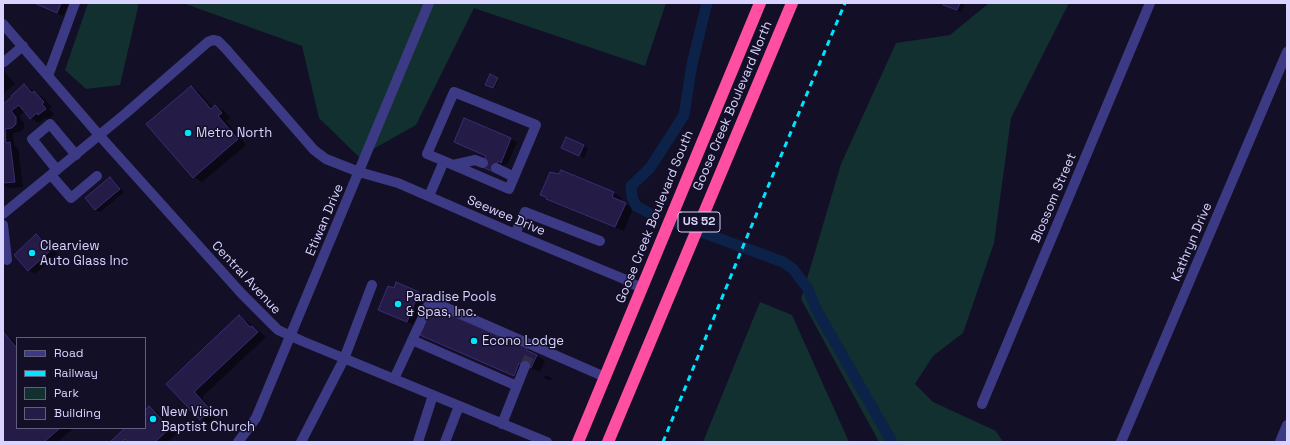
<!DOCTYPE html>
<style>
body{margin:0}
#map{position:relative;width:1290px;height:445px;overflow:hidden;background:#130f26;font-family:"Space Grotesk",sans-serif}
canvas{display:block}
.frame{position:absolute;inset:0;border:4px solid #d9d4ff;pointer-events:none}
.legend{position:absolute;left:16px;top:337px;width:130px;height:92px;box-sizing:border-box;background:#130f26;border:1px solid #625e7d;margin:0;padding:5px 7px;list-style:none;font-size:12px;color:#d9d4ff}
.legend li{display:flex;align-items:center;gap:8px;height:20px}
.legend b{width:20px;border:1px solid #625e7d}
</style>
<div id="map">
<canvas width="1290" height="445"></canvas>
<div class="frame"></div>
<ul class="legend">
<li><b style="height:5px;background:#3d3a85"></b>Road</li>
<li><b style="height:5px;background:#00e5ff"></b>Railway</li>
<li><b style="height:11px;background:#12302f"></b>Park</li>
<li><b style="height:11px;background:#241b47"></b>Building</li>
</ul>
</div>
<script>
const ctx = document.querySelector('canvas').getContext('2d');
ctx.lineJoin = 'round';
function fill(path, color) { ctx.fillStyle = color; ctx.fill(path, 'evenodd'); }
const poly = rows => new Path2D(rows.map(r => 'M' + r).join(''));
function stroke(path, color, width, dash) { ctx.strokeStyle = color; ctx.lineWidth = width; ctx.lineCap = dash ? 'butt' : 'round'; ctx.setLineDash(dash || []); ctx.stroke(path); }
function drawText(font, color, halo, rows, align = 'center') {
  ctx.font = font + ' "Space Grotesk",sans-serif'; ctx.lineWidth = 3; ctx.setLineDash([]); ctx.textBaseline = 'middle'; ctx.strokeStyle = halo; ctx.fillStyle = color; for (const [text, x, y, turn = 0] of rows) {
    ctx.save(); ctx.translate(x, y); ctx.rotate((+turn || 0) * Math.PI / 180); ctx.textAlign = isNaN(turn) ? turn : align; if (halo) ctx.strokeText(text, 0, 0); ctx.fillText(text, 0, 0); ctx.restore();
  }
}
fill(poly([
 [88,3,139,3,120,85,86,89,65,70],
 [183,3,666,3,645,66,474,8,416,125,359,157,319,118,302,46],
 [989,3,1069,3,1011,118,994,243,963,333,933,356,915,384,933,402,996,431,1003,442,879,442,801,299,841,164,896,43,950,35],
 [760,302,792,315,849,442,703,442]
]), '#12302f');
fill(poly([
 [35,3,69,3,63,16,41,7],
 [944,3,965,3,961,12,948,7],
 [3,70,15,84,3,94],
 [497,78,499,79,495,88,488,85],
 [24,85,43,97,52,107,49,109,54,114,48,119,45,118,39,123,31,118,25,111,19,116,24,123,24,128,20,132,13,133,14,145,18,148,23,187,8,188,3,185,3,106],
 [191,87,199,92,213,108,215,106,224,111,230,118,226,121,246,145,202,182,194,177],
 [465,119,517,142,507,165,505,164,500,175,483,167,487,157,455,142],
 [566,139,588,148,584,158,562,148],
 [110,178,114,180,124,192,100,212,96,210,86,198],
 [614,193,622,198,620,201,633,208,624,231,556,203,542,195],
 [37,235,43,239,57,254,35,274,29,270,15,255],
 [418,292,425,296,414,325,379,309],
 [239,317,248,322,266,337,203,396,203,399,218,415,209,424,200,419,168,384],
 [4,335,13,340,17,344,17,428,74,428,57,442,3,442,3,336],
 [422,335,526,349,545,361,540,372,528,367,523,380,430,339],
 [545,375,552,378,550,381,544,378],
 [149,407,158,412,177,433,168,442,111,442,127,428,145,428,145,411]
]), '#0007');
stroke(poly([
 [653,215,636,206,632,197,631,186,650,168,684,115,692,64,707,3],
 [679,224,686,227],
 [704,233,783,262,793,269,808,289,816,309,892,442]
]), '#0c2248', 11);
const building = poly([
 [34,3,61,3,57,13,34,3],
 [943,3,960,3,957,10,943,5,943,3],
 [490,74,498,78,493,88,485,85,490,74],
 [24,84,32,93,34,91,44,102,42,104,46,109,38,115,37,113,30,119,19,105,11,111,16,117,16,124,12,128,5,129,6,143,10,142,15,182,3,183,3,104,12,97,11,96,24,84],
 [191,86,211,109,215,105,222,113,218,116,238,139,193,178,146,124,191,86],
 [464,118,511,138,501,163,498,161,494,172,482,167,486,156,454,142,464,118],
 [566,137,584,145,579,156,561,148,566,137],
 [561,170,614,192,612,197,626,203,615,227,546,199,546,197,540,195,550,172,559,174,561,170],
 [110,177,120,189,95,210,85,198,110,177],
 [36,234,51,250,28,271,14,255,36,234],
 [396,282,419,292,407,322,378,310,388,286,394,288,396,282],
 [432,307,527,348,526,350,537,355,531,368,519,363,514,376,420,335,432,307],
 [239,315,250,327,252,326,258,332,195,391,195,393,211,410,200,420,166,384,239,315],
 [4,333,17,348,17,428,60,428,44,442,3,442,3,335,4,333],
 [149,406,170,428,155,442,127,442,125,439,122,442,110,442,125,428,145,428,145,410,149,406]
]);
fill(building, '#241b47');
stroke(building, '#3b2d73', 1);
stroke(poly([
 [525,366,531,352]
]), '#312d47', 10, [10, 5]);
stroke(poly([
 [3,24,99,135,242,294,278,330,302,341,547,442],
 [3,61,4,62,23,46],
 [48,76,75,3],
 [453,165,475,160,483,163],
 [496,168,514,177],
 [57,170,32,139,50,124,76,155],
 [51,175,71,198,97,176],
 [429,196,444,161,509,189,536,125,454,92,427,154,444,161],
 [3,214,125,114,208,42,213,40,218,41,226,49,314,150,326,159,359,172,398,183,515,234,624,279,641,288],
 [3,225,7,260],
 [515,234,525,212,600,241],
 [412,340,517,386,502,424],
 [394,379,428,306,432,303,438,304,605,377],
 [517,386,525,366],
 [982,404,1150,3],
 [238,442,256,418,429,3],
 [301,442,344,359,372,285],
 [418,442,433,395],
 [445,442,459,406],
 [1121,442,1287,52],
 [1280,442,1287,425]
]), '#3d3a85', 10);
stroke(poly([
 [578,442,760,3],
 [608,442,792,3]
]), '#ff4fa3', 12);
stroke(poly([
 [663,442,744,244,845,3]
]), '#00e5ff', 3, [6, 5]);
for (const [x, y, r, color] of [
 [188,133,4,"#00e5ff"],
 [32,253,4,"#00e5ff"],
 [398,304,4,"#00e5ff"],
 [474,341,4,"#00e5ff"],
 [153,419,4,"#00e5ff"]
]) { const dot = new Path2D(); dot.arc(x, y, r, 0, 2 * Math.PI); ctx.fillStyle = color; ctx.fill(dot); stroke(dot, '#130f26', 1.5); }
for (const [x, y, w] of [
 [699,222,42]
]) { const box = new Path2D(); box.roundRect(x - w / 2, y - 10, w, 20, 3); ctx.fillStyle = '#130f26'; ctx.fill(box); stroke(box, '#d9d4ff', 1); }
drawText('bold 12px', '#d9d4ff', null, [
 ["US 52",699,222]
]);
drawText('13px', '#d9d4ff', '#130f26', [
 ["Goose Creek Boulevard North",733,106,-67],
 ["Blossom Street",1054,198,-67],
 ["Seewee Drive",506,216,23],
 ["Goose Creek Boulevard South",655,217,-68],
 ["Etiwan Drive",325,220,-67],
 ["Kathryn Drive",1192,242,-67],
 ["Central Avenue",246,278,47]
]);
drawText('13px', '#d9d4ff', '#130f26', [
 ["Metro North",196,133],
 ["Clearview",40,246],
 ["Auto Glass Inc",40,261],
 ["Paradise Pools",406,297],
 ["& Spas, Inc.",406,312],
 ["Econo Lodge",482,341],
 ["New Vision",161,412],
 ["Baptist Church",161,427]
], 'left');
</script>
